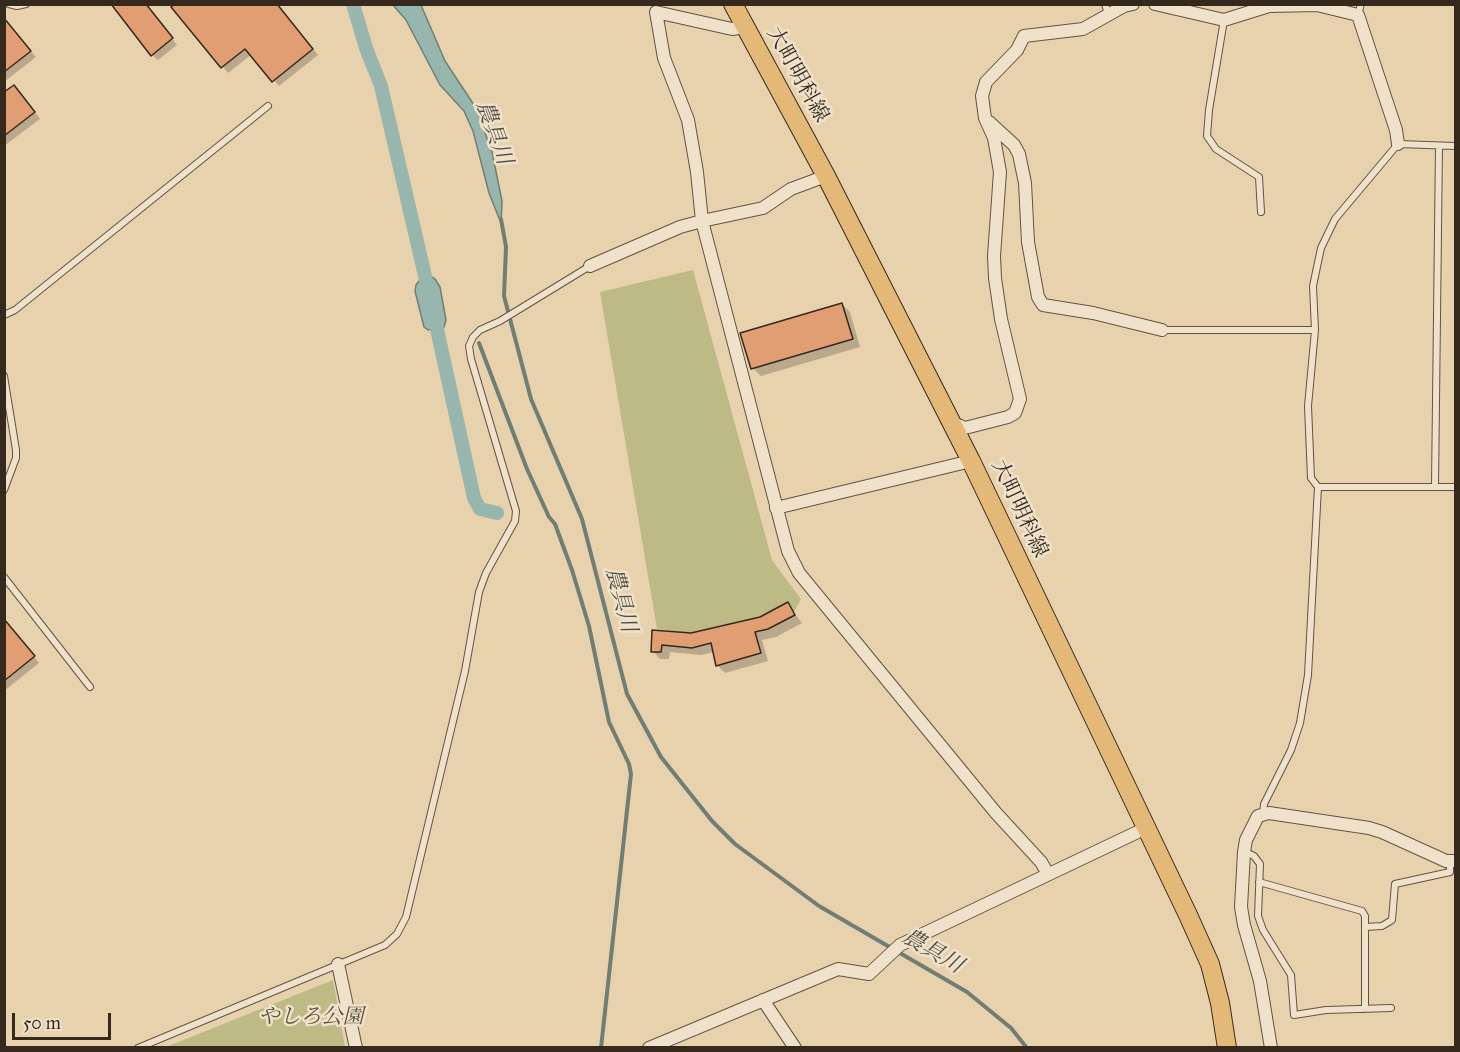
<!DOCTYPE html>
<meta charset="utf-8">
<style>
body{margin:0}
#map{position:relative;width:1460px;height:1052px;overflow:hidden;background:#e8d2ae;font-family:"IM FELL Great Primer",serif}
canvas{display:block}
.frame{position:absolute;inset:0;border:6px solid #35291e;pointer-events:none}
.scale{position:absolute;left:12px;top:1013px;width:99px;height:27px;box-sizing:border-box;border:3px solid #35291e;border-top:0;padding-left:8px;font-size:18px;line-height:21px;white-space:nowrap;color:#35291e;-webkit-text-stroke:4px #f0e2ca;paint-order:stroke}
</style>
<div id="map">
<canvas width="1460" height="1052"></canvas>
<div class="frame"></div>
<div class="scale">50 m</div>
</div>
<script>
const ctx = document.querySelector('canvas').getContext('2d');
ctx.lineJoin = 'round';
function fill(path, color) { ctx.fillStyle = color; ctx.fill(path, 'evenodd'); }
const poly = rows => new Path2D(rows.map(r => 'M' + r).join(''));
function stroke(path, color, width, dash) { ctx.strokeStyle = color; ctx.lineWidth = width; ctx.lineCap = dash ? 'butt' : 'round'; ctx.setLineDash(dash || []); ctx.stroke(path); }
function drawText(font, color, halo, rows, align = 'center') {
  ctx.font = font + ' "IM FELL Great Primer","Noto Serif JP",serif'; ctx.lineWidth = 5; ctx.setLineDash([]); ctx.textBaseline = 'middle'; ctx.strokeStyle = halo; ctx.fillStyle = color; for (const [text, x, y, turn = 0] of rows) {
    ctx.save(); ctx.translate(x, y); ctx.rotate((+turn || 0) * Math.PI / 180); ctx.textAlign = isNaN(turn) ? turn : align; if (halo) ctx.strokeText(text, 0, 0); ctx.fillText(text, 0, 0); ctx.restore();
  }
}
fill(poly([
 [693,270,772,560,801,599,794,612,787,603,760,617,691,633,657,629,600,292],
 [333,980,345,1047,166,1047]
]), '#bdba85');
const water = poly([
 [393,5,421,5,445,61,476,108,492,152,502,201,501,223,489,193,473,131,464,111,440,85,406,20,393,5],
 [425,273,435,279,440,287,446,320,444,327,428,330,424,327,415,291,416,285,425,273]
]);
fill(water, '#97b7ae');
stroke(water, '#707e74', 1.5);
fill(poly([
 [146,4,177,45,158,60,152,55],
 [276,4,318,55,279,86,252,54,228,73,174,7],
 [4,20,36,57,4,82],
 [19,92,40,119,4,146,4,94],
 [842,304,850,312,860,347,761,376,753,368],
 [787,604,802,623,776,637,762,640,768,661,725,673,717,665,714,652,701,655,670,652,669,659,660,659,653,651,653,631,691,634,760,618],
 [4,620,39,663,4,691]
]), '#0003');
stroke(poly([
 [501,219,506,247,504,296,531,399,582,519,627,694,661,757,712,821,735,844,819,906,967,992,1011,1028,1027,1048],
 [479,343,527,469,549,517,555,524,572,570,589,626,609,722,629,764,631,774,601,1048]
]), '#707e74', 4);
stroke(poly([
 [353,4,366,48,381,86,428,289],
 [433,311,474,498,480,509,497,513]
]), '#97b7ae', 14);
const building = poly([
 [111,4,146,4,173,38,151,56,111,4],
 [175,4,277,4,313,49,272,82,245,49,221,68,171,7,175,4],
 [4,18,31,51,4,72,4,18],
 [14,85,35,112,4,136,4,92,14,85],
 [842,303,853,339,751,369,740,333,842,303],
 [788,602,795,615,768,629,755,632,761,653,716,666,711,643,692,648,662,645,661,652,651,652,652,630,691,633,760,617,788,602],
 [4,619,35,656,4,681,4,619]
]);
fill(building, '#e09e72');
stroke(building, '#35291e', 1.5);
const service = poly([
 [9,4,17,6,26,4],
 [1105,4,1108,14],
 [1358,15,1361,4],
 [1224,20,1209,110,1207,136,1216,149,1259,177,1261,212],
 [4,315,15,310,268,106],
 [1162,330,1315,330],
 [4,376,16,450,16,458,4,490],
 [1435,486,1439,146],
 [1318,487,1456,487],
 [4,577,90,687],
 [1263,814,1264,804,1291,750,1300,723,1308,675,1318,487,1311,478,1308,406,1315,330,1313,286,1321,248,1335,219,1398,144,1456,146],
 [1245,852,1254,856,1260,864,1258,916,1263,930,1291,975,1294,1015,1326,1010,1391,1008],
 [1259,882,1362,911,1365,916,1365,1009],
 [1365,927,1382,926,1392,920,1395,884,1450,872,1450,861],
 [138,1048,385,945,397,934,406,917,465,671,479,592,486,573,515,521,516,511,471,359,469,346,473,337,480,330,500,321,590,266]
]);
const minor = poly([
 [1155,4,1224,20,1269,6,1317,5,1358,15,1396,130,1398,144],
 [744,27,732,29,656,12,664,58,688,120,697,172,702,221,788,551,799,573,996,813,1041,862,1048,874],
 [989,122,1014,145,1019,154,1025,183,1028,242,1038,297,1043,305,1093,313,1162,330],
 [590,266,680,227,702,221,763,208,791,189,826,176],
 [951,422,965,428,1008,417,1015,413,1020,399,1001,319,995,278,994,256,1000,172,994,138,985,118,982,96,986,82,1017,50,1024,36,1083,29,1124,6,1133,4],
 [776,508,971,461],
 [338,964,356,1048],
 [763,1000,795,1048],
 [649,1048,838,969,869,974,900,945,1146,828],
 [1271,1048,1260,981,1244,925,1241,907,1244,852,1246,840,1258,816,1269,813,1369,828,1382,832,1446,861,1456,861]
]);
const primary = poly([
 [733,4,826,176,971,461,1188,915,1210,964,1220,1003,1227,1048]
]);
stroke(service, '#625342', 8);
stroke(minor, '#625342', 14);
stroke(primary, '#35291e', 20);
stroke(service, '#f0e2ca', 6);
stroke(minor, '#f0e2ca', 12);
stroke(primary, '#e4b977', 18);
drawText('21px', '#35291e', '#f0e2ca', [
 ["大町明科線",797,75,61],
 ["大町明科線",1019,509,65]
]);
drawText('italic 21px', '#574d38', '#f0e2ca', [
 ["やしろ公園",311,1018]
]);
drawText('italic 22px', '#4e4c42', '#f0e2ca', [
 ["農具川",493,133,70],
 ["農具川",620,600,75],
 ["農具川",932,952,30]
]);
</script>
